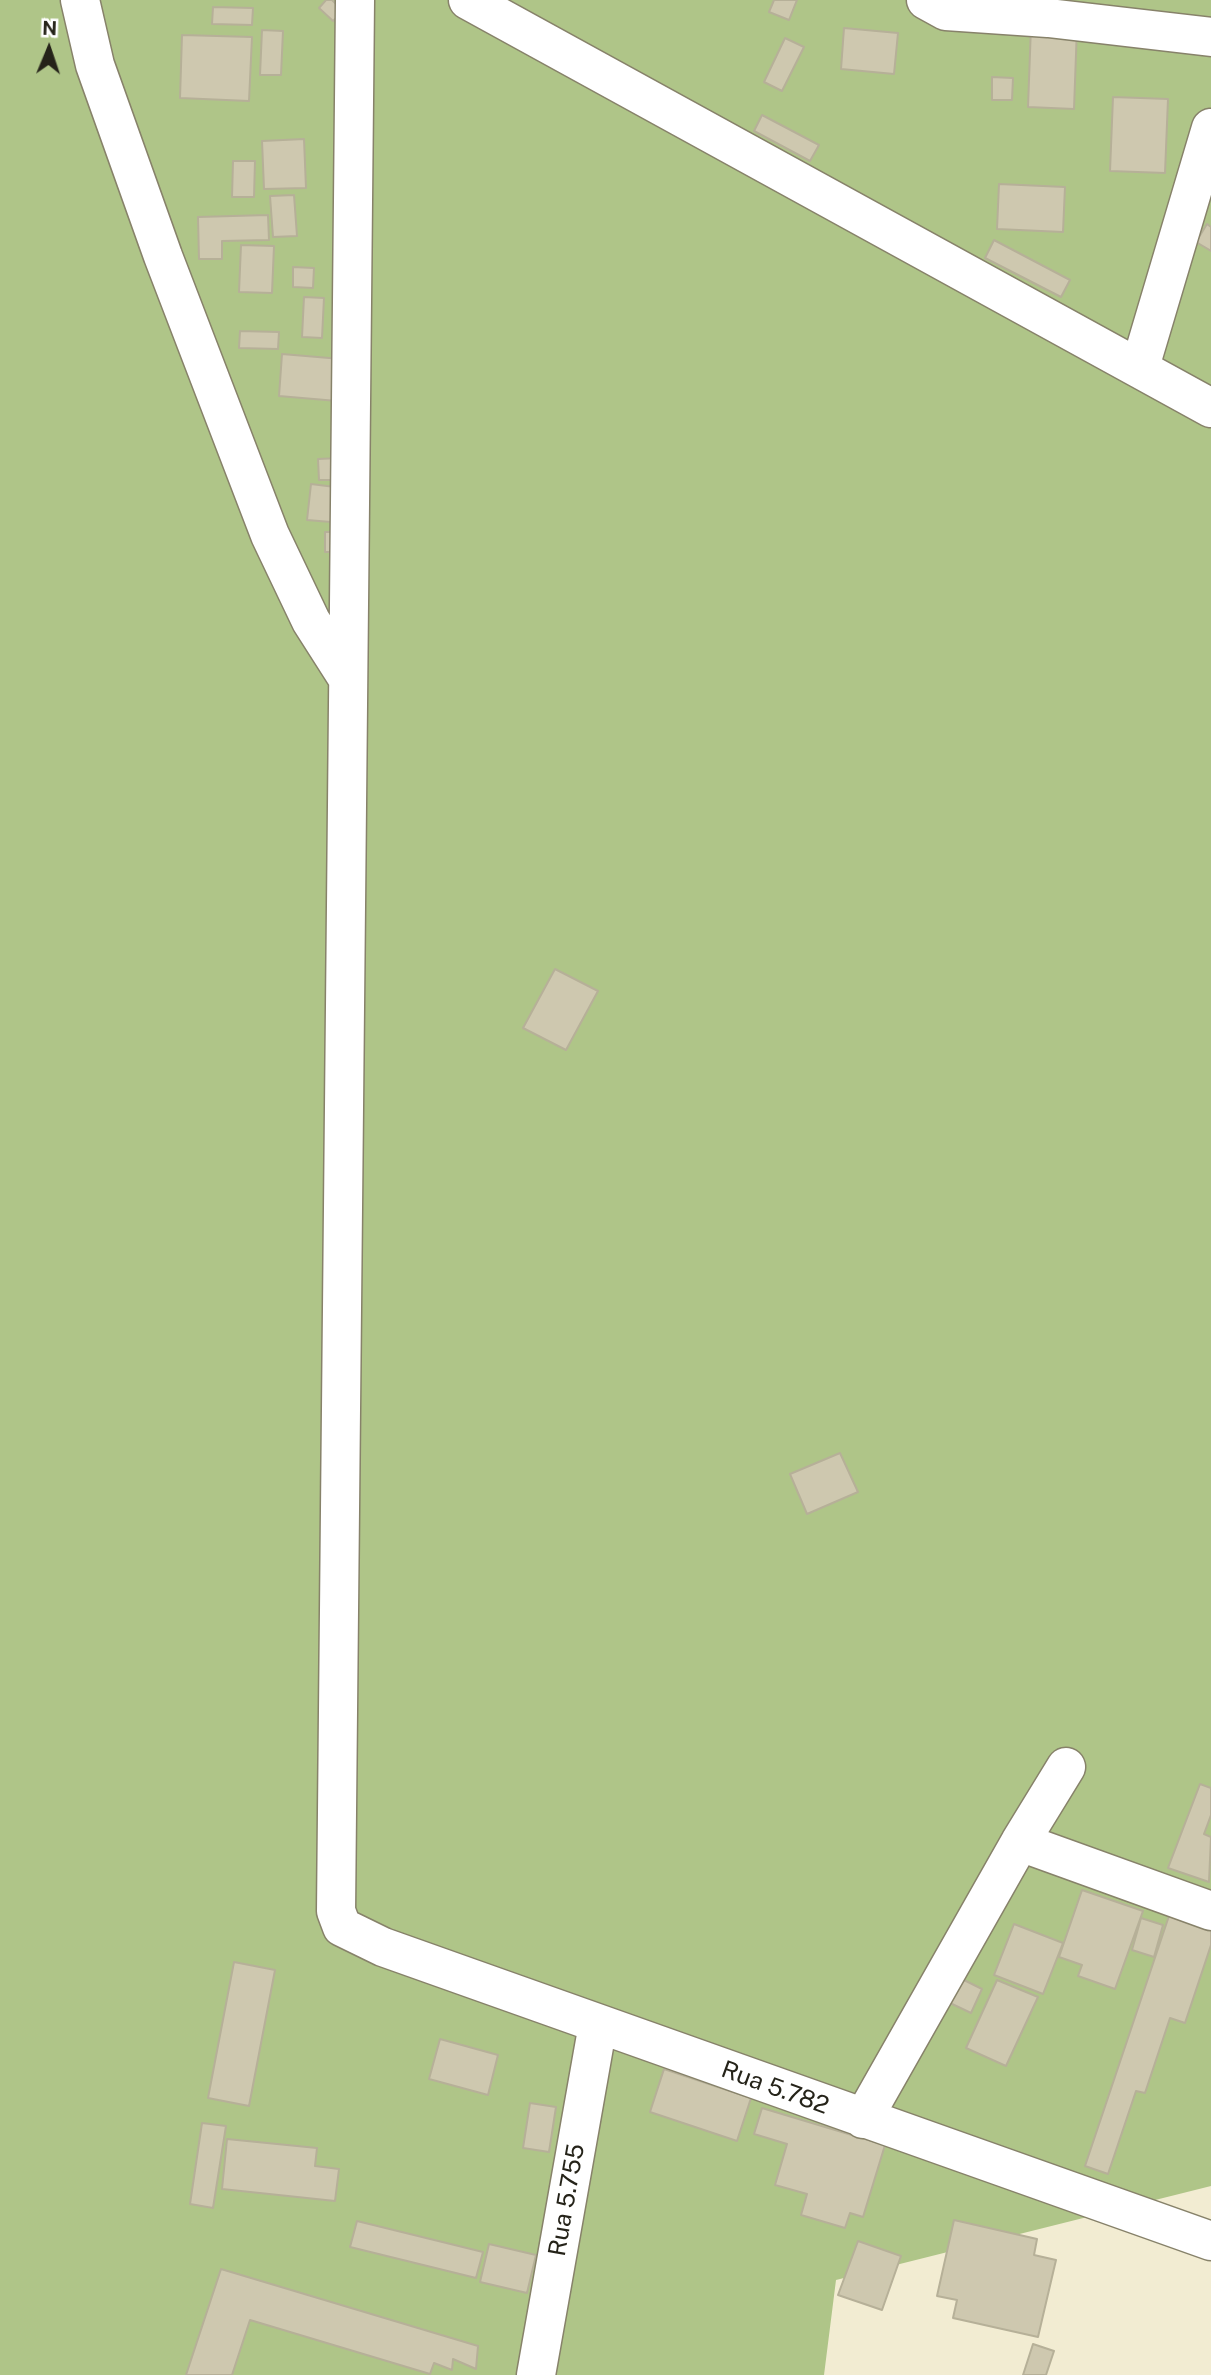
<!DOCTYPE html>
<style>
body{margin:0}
#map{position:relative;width:1211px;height:2375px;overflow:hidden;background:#f2ecd2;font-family:"Public Sans",sans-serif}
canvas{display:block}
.north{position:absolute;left:14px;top:14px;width:70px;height:70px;-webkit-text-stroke:5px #fff;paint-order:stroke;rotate:2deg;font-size:19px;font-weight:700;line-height:28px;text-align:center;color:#252319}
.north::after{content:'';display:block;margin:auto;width:24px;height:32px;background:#252319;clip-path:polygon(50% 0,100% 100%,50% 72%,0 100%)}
</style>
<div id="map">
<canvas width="1211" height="2375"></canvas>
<div class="north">N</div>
</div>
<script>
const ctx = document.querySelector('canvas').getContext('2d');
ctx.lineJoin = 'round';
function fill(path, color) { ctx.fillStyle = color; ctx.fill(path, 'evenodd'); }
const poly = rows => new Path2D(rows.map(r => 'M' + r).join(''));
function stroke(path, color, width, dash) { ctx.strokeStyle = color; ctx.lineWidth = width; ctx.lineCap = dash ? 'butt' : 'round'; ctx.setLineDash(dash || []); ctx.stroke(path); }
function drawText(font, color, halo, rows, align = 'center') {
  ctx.font = font + ' "Public Sans",sans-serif'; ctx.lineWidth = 5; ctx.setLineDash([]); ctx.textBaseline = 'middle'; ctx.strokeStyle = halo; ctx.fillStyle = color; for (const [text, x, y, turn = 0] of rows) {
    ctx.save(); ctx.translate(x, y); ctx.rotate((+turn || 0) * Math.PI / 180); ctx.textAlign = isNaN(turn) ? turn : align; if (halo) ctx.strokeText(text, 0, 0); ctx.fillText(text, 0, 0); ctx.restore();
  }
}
fill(poly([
 [0,0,1211,0,1211,2186,836,2280,824,2375,0,2375]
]), '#afc588');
const building = poly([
 [326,0,332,0,343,11,333,21,319,8,326,0],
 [774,0,797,0,789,20,769,12,774,0],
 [213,7,253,8,252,25,212,24,213,7],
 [1031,26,1077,27,1074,109,1028,107,1031,26],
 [844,28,898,33,894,74,841,69,844,28],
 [262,30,283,31,281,75,260,75,262,30],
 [182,35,252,37,249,101,180,98,182,35],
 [785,38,804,47,782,91,764,82,785,38],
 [992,77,1013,78,1012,100,992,100,992,77],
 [1113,97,1168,99,1165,173,1110,171,1113,97],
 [762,115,819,145,810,161,754,131,762,115],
 [304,139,306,188,264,189,262,141,304,139],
 [233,161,255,161,254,197,232,197,233,161],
 [999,184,1065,187,1063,232,997,229,999,184],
 [294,195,297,236,273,237,270,196,294,195],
 [268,215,269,240,222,241,222,259,199,259,198,217,268,215],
 [1207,224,1211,227,1211,251,1196,242,1207,224],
 [994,240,1070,280,1061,297,985,258,994,240],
 [241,245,274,246,272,293,239,292,241,245],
 [293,267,314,268,313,288,293,287,293,267],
 [304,297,324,298,322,338,302,337,304,297],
 [240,331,279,332,278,349,239,348,240,331],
 [282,354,341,359,337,401,279,396,282,354],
 [340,458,341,480,319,480,318,459,340,458],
 [311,484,335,487,331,522,307,520,311,484],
 [325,532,345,532,344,552,325,552,325,532],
 [555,969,598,991,566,1050,523,1028,555,969],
 [840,1453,858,1492,807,1514,790,1474,840,1453],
 [1200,1784,1211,1788,1211,1815,1204,1834,1211,1837,1209,1882,1168,1868,1200,1784],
 [1082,1890,1143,1911,1115,1989,1078,1976,1082,1965,1059,1957,1082,1890],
 [1171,1910,1211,1923,1211,1945,1185,2023,1170,2018,1145,2093,1136,2091,1108,2174,1085,2166,1171,1910],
 [1141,1918,1163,1925,1154,1957,1132,1950,1141,1918],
 [1014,1924,1063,1943,1043,1994,994,1975,1014,1924],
 [234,1962,275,1970,249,2106,208,2098,234,1962],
 [962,1979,982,1989,971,2013,950,2003,962,1979],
 [997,1980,1038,1997,1006,2066,966,2048,997,1980],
 [440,2039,498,2055,488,2095,429,2079,440,2039],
 [664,2069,751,2098,737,2141,650,2112,664,2069],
 [530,2103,556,2107,549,2152,523,2148,530,2103],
 [762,2108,885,2145,863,2217,850,2213,845,2228,801,2215,807,2194,775,2185,787,2144,754,2134,762,2108],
 [202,2123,226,2126,213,2208,190,2204,202,2123],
 [227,2139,317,2148,315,2166,339,2169,335,2201,222,2189,227,2139],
 [954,2220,1037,2239,1034,2255,1056,2260,1038,2337,953,2318,957,2300,937,2296,954,2220],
 [357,2221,483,2252,476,2278,350,2247,357,2221],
 [858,2241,901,2256,882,2310,838,2295,858,2241],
 [489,2244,536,2255,527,2293,480,2282,489,2244],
 [221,2269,478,2346,476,2369,453,2359,452,2370,434,2363,430,2374,250,2320,232,2375,186,2375,221,2269],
 [1033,2344,1054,2351,1046,2375,1023,2375,1033,2344]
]);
fill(building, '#cec8af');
stroke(building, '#b6b098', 2);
const minor = poly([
 [80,0,95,65,163,256,270,535,311,621,348,679],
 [355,0,336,1911,342,1927,383,1947,1211,2241],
 [468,0,1211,408],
 [926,0,946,11,1048,18,1211,37],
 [1140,367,1211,128],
 [1020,1842,1211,1911],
 [863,2119,1020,1842,1066,1767],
 [536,2375,598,2024]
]);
stroke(minor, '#87826a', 41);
stroke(minor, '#fff', 38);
drawText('24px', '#252319', '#fff', [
 ["Rua 5.782",775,2088,20],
 ["Rua 5.755",567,2200,-80]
]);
</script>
